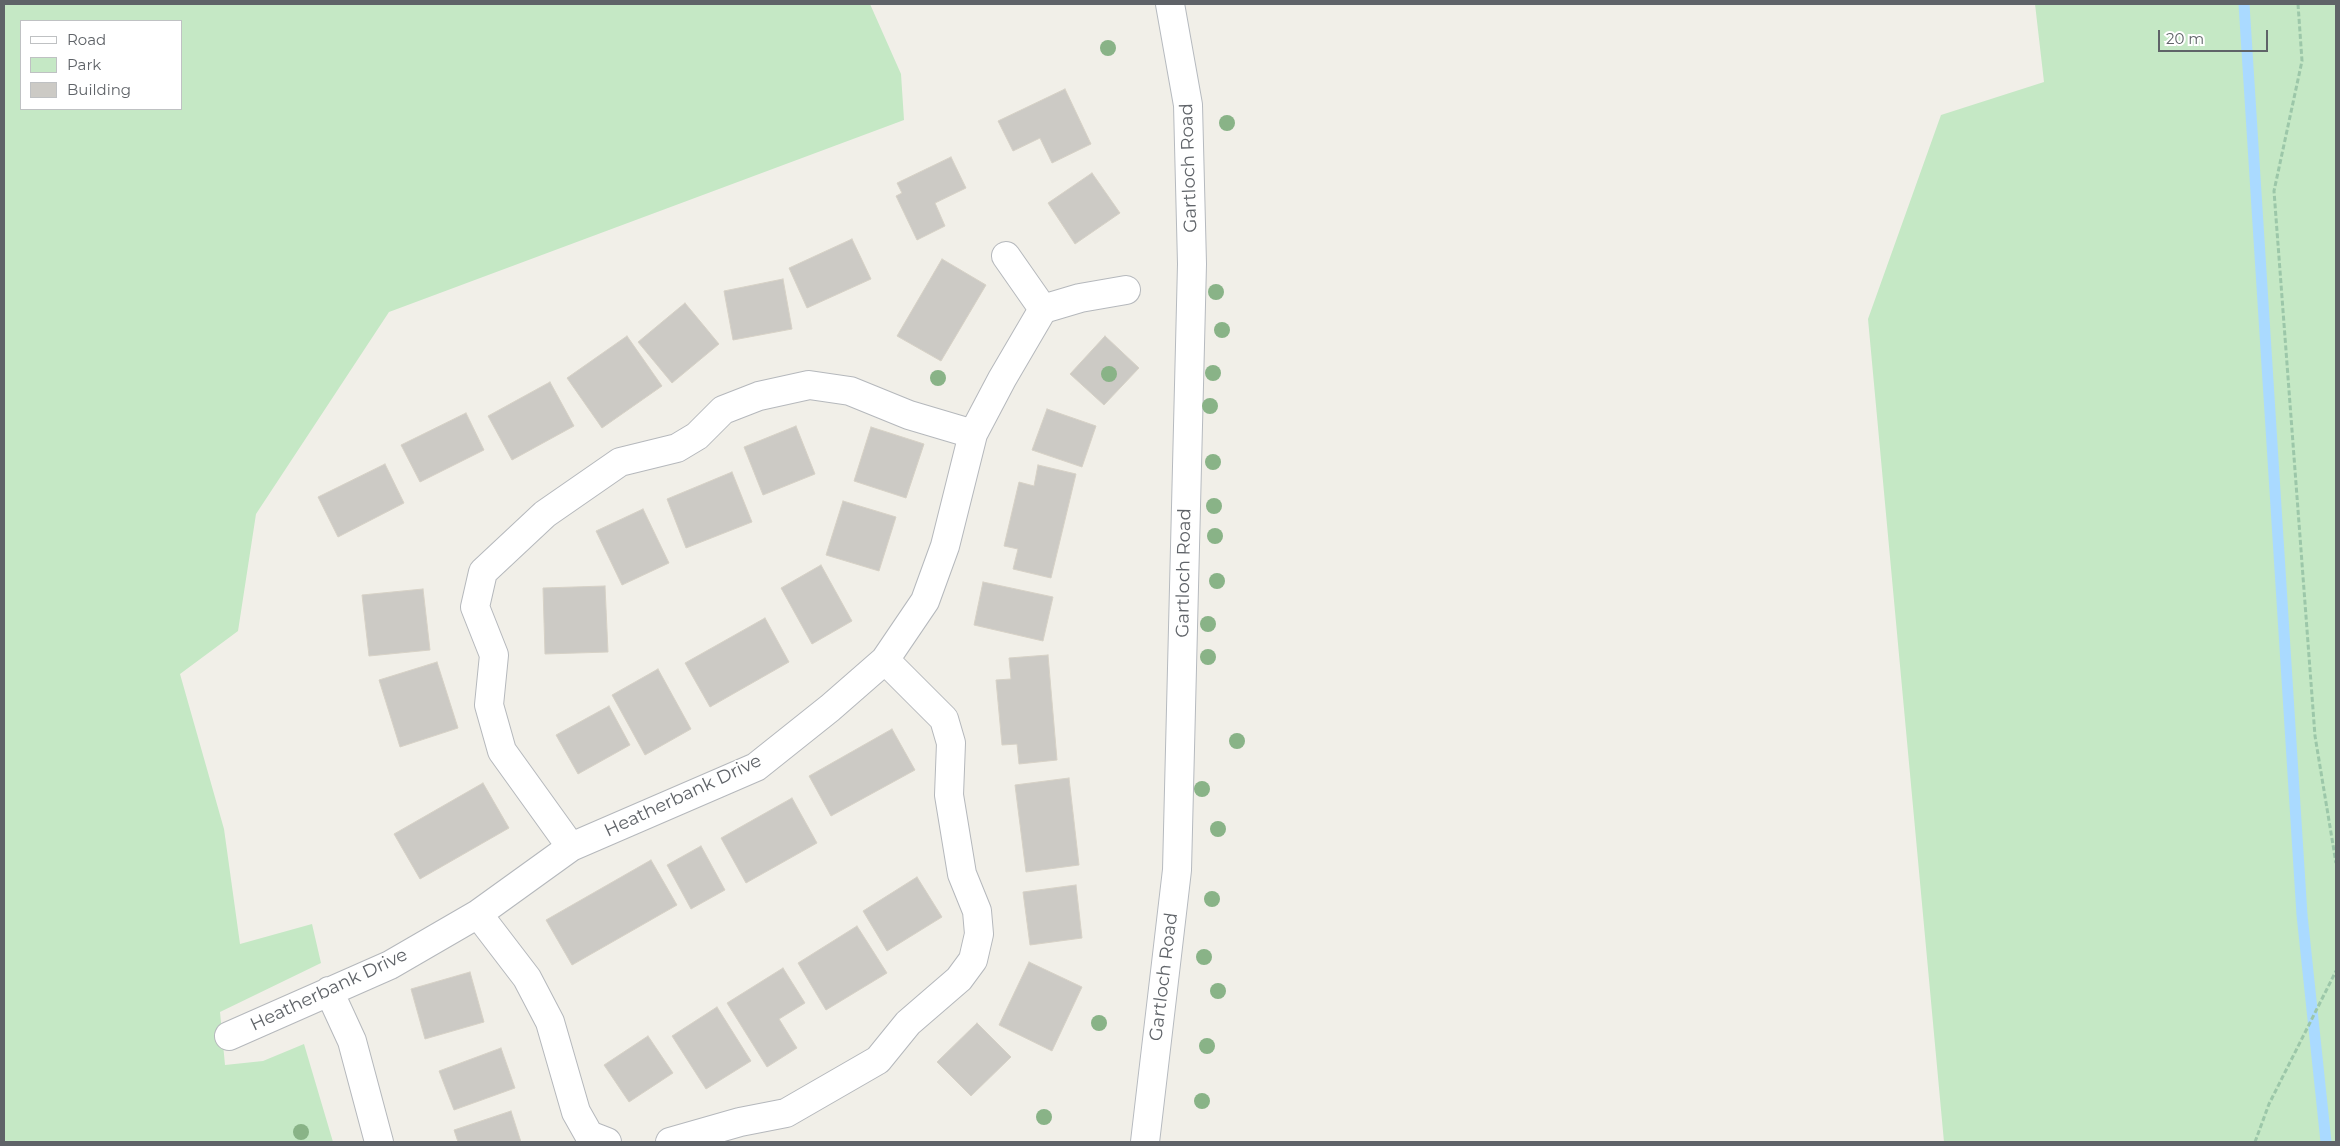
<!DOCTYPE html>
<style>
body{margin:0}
#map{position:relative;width:2340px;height:1146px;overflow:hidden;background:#f1efe8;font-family:Montserrat,sans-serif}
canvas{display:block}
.frame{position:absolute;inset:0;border:5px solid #5f6368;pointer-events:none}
.legend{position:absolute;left:20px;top:20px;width:162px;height:90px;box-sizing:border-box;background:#fff;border:1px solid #bfc1c3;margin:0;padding:6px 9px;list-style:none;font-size:15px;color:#5f6368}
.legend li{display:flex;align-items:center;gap:10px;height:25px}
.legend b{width:25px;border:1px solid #bfc1c3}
.scale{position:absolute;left:2158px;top:30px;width:110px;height:22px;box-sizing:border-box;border:2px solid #5f6368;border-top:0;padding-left:6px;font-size:15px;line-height:18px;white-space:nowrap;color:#5f6368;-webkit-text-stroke:4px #fff;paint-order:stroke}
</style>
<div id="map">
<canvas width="2340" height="1146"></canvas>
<div class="frame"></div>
<ul class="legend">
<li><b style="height:6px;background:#fff"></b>Road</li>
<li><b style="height:14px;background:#c5e8c5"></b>Park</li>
<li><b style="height:14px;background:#cccac5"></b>Building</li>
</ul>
<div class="scale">20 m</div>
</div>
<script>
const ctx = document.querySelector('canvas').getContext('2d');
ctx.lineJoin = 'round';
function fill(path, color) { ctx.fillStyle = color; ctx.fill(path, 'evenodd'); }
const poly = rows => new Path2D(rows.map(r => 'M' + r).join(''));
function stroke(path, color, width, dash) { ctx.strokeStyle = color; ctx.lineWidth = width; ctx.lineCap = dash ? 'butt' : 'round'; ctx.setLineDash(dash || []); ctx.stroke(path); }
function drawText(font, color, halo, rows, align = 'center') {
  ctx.font = font + ' Montserrat,sans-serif'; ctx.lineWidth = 4; ctx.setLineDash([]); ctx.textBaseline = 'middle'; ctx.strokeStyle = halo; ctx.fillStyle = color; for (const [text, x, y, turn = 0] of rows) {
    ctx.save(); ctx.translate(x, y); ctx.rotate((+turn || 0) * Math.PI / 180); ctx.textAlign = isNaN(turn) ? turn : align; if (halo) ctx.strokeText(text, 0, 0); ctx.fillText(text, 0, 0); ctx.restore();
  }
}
fill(poly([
 [4,4,870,4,901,74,904,120,389,312,256,514,238,631,180,674,224,829,240,944,312,924,321,963,220,1012,225,1065,263,1061,304,1044,333,1142,4,1142],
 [21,21,181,21,181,109,21,109],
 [2035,4,2336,4,2336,1142,1944,1142,1868,319,1941,115,2044,82]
]), '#c5e8c5');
stroke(poly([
 [2244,4,2302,915,2326,1142]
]), '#aadaff', 11);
const building = poly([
 [1065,89,1091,144,1052,163,1040,138,1013,151,998,121,1065,89],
 [951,157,966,188,935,203,945,226,917,240,896,196,902,193,897,183,951,157],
 [1092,173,1120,213,1075,244,1048,203,1092,173],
 [852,239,871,279,807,308,789,268,852,239],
 [942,259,986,285,941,361,897,336,942,259],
 [783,279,792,329,733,340,724,291,783,279],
 [685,303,719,344,672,383,638,342,685,303],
 [627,336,662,386,602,428,567,378,627,336],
 [1105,336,1139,368,1104,405,1070,374,1105,336],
 [550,382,574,426,512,460,488,416,550,382],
 [1047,409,1096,426,1082,467,1032,450,1047,409],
 [466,413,484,450,420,482,401,445,466,413],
 [796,426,815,474,763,495,744,447,796,426],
 [871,427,924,444,906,498,854,481,871,427],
 [385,464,404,503,338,537,318,497,385,464],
 [1038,465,1076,474,1051,578,1013,569,1018,549,1004,546,1019,482,1034,486,1038,465],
 [732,472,752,522,686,548,667,499,732,472],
 [843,501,896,517,879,571,826,555,843,501],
 [643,509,669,563,622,585,596,531,643,509],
 [821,565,852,621,812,644,781,588,821,565],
 [983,582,1053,597,1043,641,974,625,983,582],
 [605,586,608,652,545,654,543,588,605,586],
 [423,589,430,650,369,656,362,595,423,589],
 [765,618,789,662,710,707,685,663,765,618],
 [1048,655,1057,760,1019,764,1017,744,1002,745,996,680,1011,679,1009,658,1048,655],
 [437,662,458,728,400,747,379,680,437,662],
 [658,669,691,729,645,755,612,695,658,669],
 [609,706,630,745,578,774,556,735,609,706],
 [892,729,915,770,831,816,809,776,892,729],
 [1069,778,1079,865,1026,872,1015,785,1069,778],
 [483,783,509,828,420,879,394,834,483,783],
 [792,798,817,843,746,883,721,838,792,798],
 [701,846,725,890,691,909,667,865,701,846],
 [651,860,677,905,572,965,546,920,651,860],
 [917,877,942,917,887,951,863,911,917,877],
 [1076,885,1082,938,1030,945,1023,892,1076,885],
 [857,926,887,973,826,1010,798,963,857,926],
 [1029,962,1082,987,1052,1051,999,1025,1029,962],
 [783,968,805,1003,779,1019,797,1048,767,1067,727,1003,783,968],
 [470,972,484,1022,425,1039,411,989,470,972],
 [717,1007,751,1061,706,1089,672,1036,717,1007],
 [977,1023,1011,1057,971,1096,937,1062,977,1023],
 [648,1036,673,1073,629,1102,604,1065,648,1036],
 [501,1048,515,1088,454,1110,439,1071,501,1048],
 [511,1111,521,1142,458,1142,454,1130,511,1111]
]);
fill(building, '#cccac5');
stroke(building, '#d6d1c6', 1);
const street = poly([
 [1006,256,1043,309],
 [571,847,502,751,489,705,494,655,475,607,483,572,545,514,620,462,677,448,697,436,723,410,759,396,809,385,850,391,909,415,973,434],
 [478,914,527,978,550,1022,576,1112,589,1135,607,1142],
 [329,991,352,1041,379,1142],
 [229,1036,390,965,478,914,571,847,756,767,830,708,885,660,925,601,945,546,973,434,1002,379,1043,309,1080,298,1126,290],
 [670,1142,740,1122,786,1113,878,1060,908,1023,959,979,973,960,979,934,977,911,962,874,949,795,951,743,944,719,885,660]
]);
const secondary = poly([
 [1145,1142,1177,870,1192,264,1188,105,1170,4]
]);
stroke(street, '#b5b8bc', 30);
stroke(secondary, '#b6babf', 30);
stroke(poly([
 [2298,4,2302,61,2274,191,2315,736,2336,863],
 [2255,1142,2269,1104,2336,971]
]), '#9cc7a9', 3, [5, 2.5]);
stroke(street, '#fff', 28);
stroke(secondary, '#fff', 28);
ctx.fillStyle = '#89b387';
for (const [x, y] of [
 [1108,48],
 [1227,123],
 [1216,292],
 [1222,330],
 [1213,373],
 [1109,374],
 [938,378],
 [1210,406],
 [1213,462],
 [1214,506],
 [1215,536],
 [1217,581],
 [1208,624],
 [1208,657],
 [1237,741],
 [1202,789],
 [1218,829],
 [1212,899],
 [1204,957],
 [1218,991],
 [1099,1023],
 [1207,1046],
 [1202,1101],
 [1044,1117],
 [301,1132]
]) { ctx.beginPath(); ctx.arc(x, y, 8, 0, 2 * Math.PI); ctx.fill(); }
drawText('18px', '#5f6368', '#fff', [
 ["Gartloch Road",1189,168,-92],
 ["Gartloch Road",1184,573,-89],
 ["Heatherbank Drive",683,796,-25],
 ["Gartloch Road",1164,977,-83],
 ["Heatherbank Drive",329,990,-25]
]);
</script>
